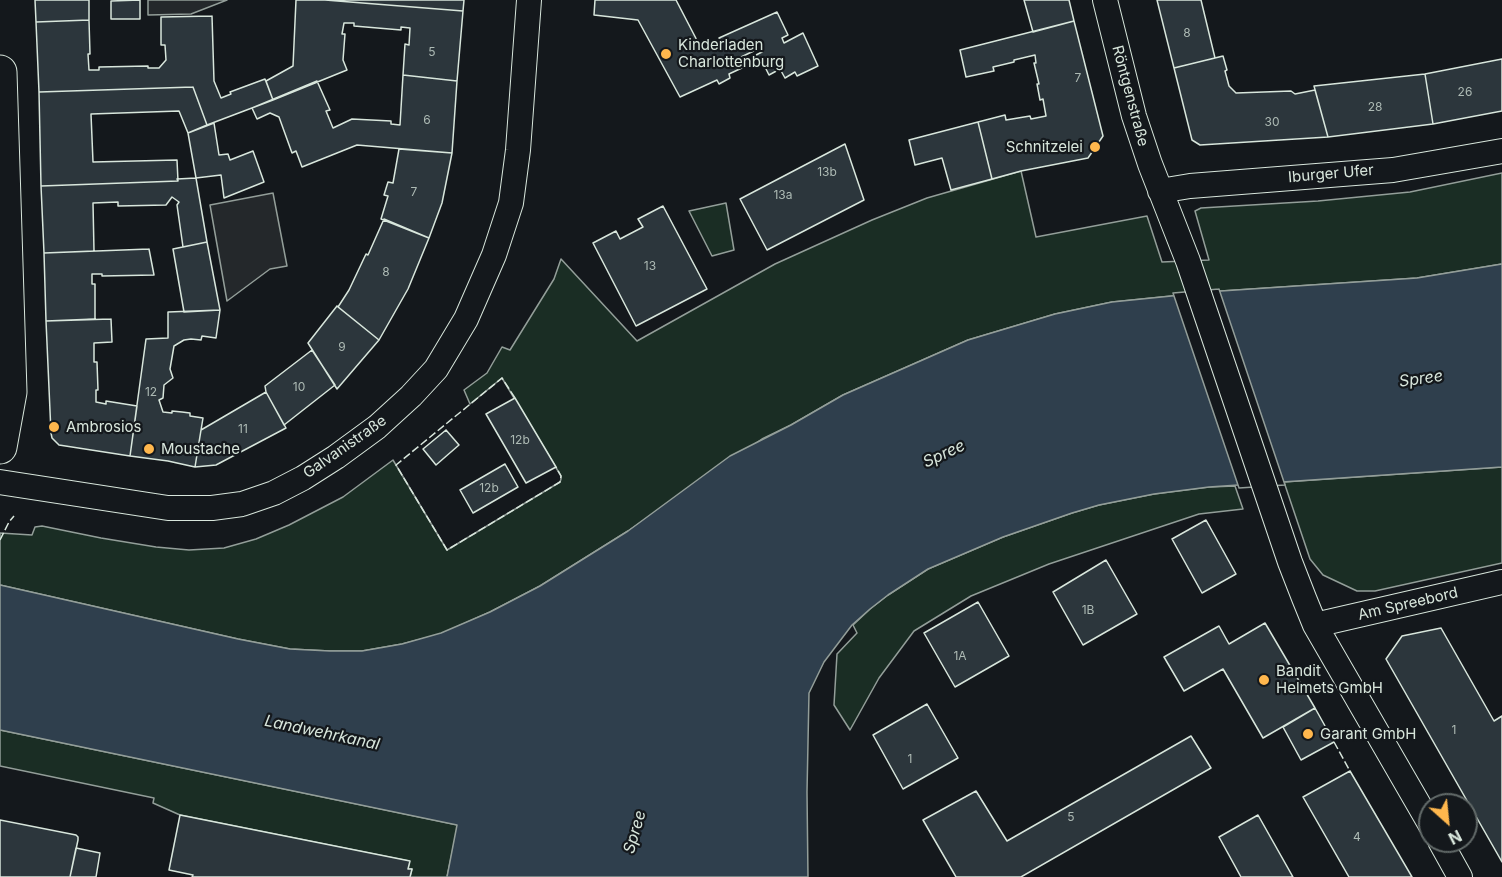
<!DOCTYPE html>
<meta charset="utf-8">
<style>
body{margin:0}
#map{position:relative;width:1502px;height:877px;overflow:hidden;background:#14181c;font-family:Inter,sans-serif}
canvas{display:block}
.north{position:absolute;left:1418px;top:793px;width:60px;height:60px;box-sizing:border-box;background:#14181c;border:2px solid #626a69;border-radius:50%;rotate:153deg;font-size:16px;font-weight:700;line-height:24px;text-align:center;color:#d8e6dc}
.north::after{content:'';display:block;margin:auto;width:21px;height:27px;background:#ffb74d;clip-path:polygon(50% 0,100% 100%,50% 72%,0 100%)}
</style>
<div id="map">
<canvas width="1502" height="877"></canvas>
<div class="north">N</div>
</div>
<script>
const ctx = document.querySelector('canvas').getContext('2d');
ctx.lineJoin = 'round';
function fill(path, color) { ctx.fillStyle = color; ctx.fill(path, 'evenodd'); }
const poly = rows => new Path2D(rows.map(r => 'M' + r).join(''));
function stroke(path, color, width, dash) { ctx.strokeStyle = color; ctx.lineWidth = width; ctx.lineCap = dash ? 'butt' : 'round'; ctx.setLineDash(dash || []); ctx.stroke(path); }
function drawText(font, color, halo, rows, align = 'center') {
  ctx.font = font + ' Inter,sans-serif'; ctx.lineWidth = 4.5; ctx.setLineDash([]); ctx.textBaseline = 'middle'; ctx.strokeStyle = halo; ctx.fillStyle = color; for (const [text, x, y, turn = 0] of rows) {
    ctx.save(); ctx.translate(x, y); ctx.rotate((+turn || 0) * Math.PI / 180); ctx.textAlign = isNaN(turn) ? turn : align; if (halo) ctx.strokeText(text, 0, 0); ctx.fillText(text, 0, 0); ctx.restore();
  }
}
const green = poly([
 [1021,171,1036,237,1147,216,1162,262,1209,260,1195,211,1201,208,1318,201,1410,192,1502,173,1502,264,1417,278,1221,291,1112,302,1055,314,968,340,843,395,791,425,762,439,628,531,540,586,490,612,441,634,402,644,362,651,330,651,290,649,238,639,0,585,0,533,32,535,35,527,42,526,101,538,156,547,189,550,224,548,256,539,289,525,343,497,393,460,447,550,560,482,561,479,561,476,502,378,470,404,464,390,487,373,502,347,510,350,554,279,561,259,637,341,775,264,872,220,927,198,1021,171],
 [726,203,734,250,712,256,689,211,726,203],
 [1502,467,1502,563,1375,591,1357,591,1323,575,1310,559,1284,482,1502,467],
 [1235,486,1243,509,1199,514,1049,564,971,596,914,631,879,678,850,730,834,705,837,654,857,633,853,625,870,609,888,595,928,569,1003,537,1072,513,1099,505,1154,494,1209,487,1235,486],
 [0,730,458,825,447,877,410,877,412,869,408,869,409,861,180,815,153,803,154,798,0,766,0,730]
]);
fill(green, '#1a2d24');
stroke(green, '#939e99', 1.5);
const parking = poly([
 [148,0,227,0,191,14,148,15,148,0],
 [273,193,287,266,270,269,227,301,210,205,273,193]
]);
fill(parking, '#24282b');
stroke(parking, '#939e99', 1.5);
const water = poly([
 [1502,264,1502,467,1209,487,1154,494,1099,505,1072,513,1003,537,928,569,888,595,870,609,852,625,824,662,809,693,807,792,808,877,447,877,457,825,0,730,0,585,238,639,290,649,330,651,362,651,402,644,441,633,490,612,540,586,628,531,730,456,791,425,843,395,968,340,1055,314,1112,302,1221,291,1417,278,1502,264]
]);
fill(water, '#2f3f4d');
stroke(water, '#939e99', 1.5);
const pier = poly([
 [1219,289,1285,485,1239,488,1173,293,1219,289]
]);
fill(pier, '#14181c');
stroke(pier, '#939e99', 1.5);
const building = poly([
 [35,0,89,0,89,20,36,22,35,0],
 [140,0,140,19,111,19,111,1,140,0],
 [296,0,325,0,463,11,457,81,403,75,405,44,409,45,410,28,401,27,401,30,354,26,354,23,344,23,342,34,345,34,343,60,347,70,273,100,266,81,293,66,296,0],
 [325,0,464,0,463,11,325,0],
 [595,0,676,0,702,50,721,40,719,38,777,12,788,35,782,38,784,43,803,33,818,66,797,76,795,72,785,78,780,69,769,75,762,61,759,61,756,55,762,52,760,48,739,58,744,67,729,74,730,78,719,84,717,80,680,97,638,20,594,15,595,0],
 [1024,0,1069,0,1074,21,1033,32,1024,0],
 [1157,0,1201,0,1215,58,1174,68,1157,0],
 [212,16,214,81,221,98,231,94,230,92,265,79,273,100,207,125,193,87,39,92,36,22,89,20,90,54,88,54,89,70,99,70,99,67,148,66,148,68,159,68,166,60,165,45,161,45,161,17,212,16],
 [1074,21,1103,136,1088,158,1021,171,992,179,978,122,1005,115,1006,120,1030,116,1031,119,1046,116,1043,99,1040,100,1037,84,1039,84,1034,63,1036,63,1035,55,1014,60,1014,62,993,67,994,71,966,77,960,50,1074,21],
 [1223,56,1227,70,1225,71,1229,86,1236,93,1291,91,1295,94,1315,90,1328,137,1200,145,1192,140,1174,68,1223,56],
 [1502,59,1502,111,1433,124,1425,74,1502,59],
 [1425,74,1433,124,1328,137,1314,86,1425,74],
 [403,75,457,81,452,153,357,145,302,167,296,151,292,153,279,117,270,113,257,119,252,108,317,81,330,110,326,111,333,128,352,119,391,121,391,124,400,125,403,75],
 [193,87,207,125,188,133,179,111,91,114,93,162,177,160,178,181,41,186,39,92,193,87],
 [978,122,992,179,951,190,942,158,915,165,909,140,978,122],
 [214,123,219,155,228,154,230,160,253,151,264,182,224,198,221,175,196,178,188,133,214,123],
 [845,144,864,200,767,250,740,199,845,144],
 [399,149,452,153,442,203,429,238,381,219,388,196,384,195,388,182,393,183,399,149],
 [196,178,207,242,183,247,177,205,179,202,172,197,166,205,118,206,118,202,93,203,94,251,44,253,41,186,178,181,177,179,196,178],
 [663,206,707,289,636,326,593,243,616,231,620,239,643,227,638,219,663,206],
 [384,219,429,238,408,289,379,340,338,307,349,290,366,254,368,255,384,219],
 [207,242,220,310,184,312,173,249,207,242],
 [149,249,154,275,102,276,102,274,92,274,92,284,95,284,95,319,46,321,44,253,149,249],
 [337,306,379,340,337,389,308,343,337,306],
 [220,310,216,338,202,336,201,340,191,339,184,340,174,346,170,369,173,378,164,385,163,398,159,400,163,412,172,413,172,411,182,412,190,413,190,416,203,418,195,467,168,461,130,456,146,339,168,338,168,312,220,310],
 [111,319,112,342,94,343,94,362,97,362,98,390,96,390,96,402,106,404,106,401,137,406,130,456,59,445,52,438,51,433,46,321,111,319],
 [312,350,335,385,284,425,266,392,265,386,312,350],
 [266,392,286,428,216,465,195,467,201,430,266,392],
 [515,398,556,467,526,483,486,414,515,398],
 [446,430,459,445,436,465,423,449,446,430],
 [505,464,518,487,473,513,460,490,505,464],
 [1206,520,1236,574,1202,593,1172,539,1206,520],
 [1106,560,1137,614,1083,645,1053,592,1106,560],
 [978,602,1009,656,955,687,924,633,978,602],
 [1265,623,1315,708,1263,738,1223,669,1184,691,1164,657,1219,626,1229,644,1265,623],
 [1441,628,1494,721,1502,716,1502,862,1386,659,1402,636,1441,628],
 [927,704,958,758,903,789,873,735,927,704],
 [1315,708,1334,742,1301,760,1283,727,1315,708],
 [1191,736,1211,768,1021,877,956,877,923,820,976,791,1007,841,1191,736],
 [1350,771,1412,877,1349,877,1303,797,1350,771],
 [180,815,410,861,408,869,412,869,410,877,192,877,193,875,169,870,180,815],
 [1258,815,1293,877,1241,877,1219,837,1258,815],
 [0,820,76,835,78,837,78,840,70,877,0,877,0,820],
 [76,848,100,853,96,877,70,877,76,848]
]);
fill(building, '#2c363c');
stroke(building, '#d8e6dc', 1.5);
const street = poly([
 [1105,0,1134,116,1150,164,1188,261,1290,562,1304,598,1315,625,1430,824],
 [1160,191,1190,186,1393,170,1502,151],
 [0,482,168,508,212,508,242,504,274,493,303,478,336,457,377,427,411,396,436,369,466,319,494,255,511,203,518,150,529,0],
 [1315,625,1502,582],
 [1440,841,1460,877]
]);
const secondary = poly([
 [0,72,10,392,0,447]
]);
stroke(street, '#d8e6dc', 26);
stroke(secondary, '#d8e6dc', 35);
stroke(street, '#14181c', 24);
stroke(secondary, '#14181c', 33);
stroke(poly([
 [515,398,502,378,396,465,447,550,560,482,561,476,556,467],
 [0,540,9,522,14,516],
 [1334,742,1350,771]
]), '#d8e6dc', 1.5, [8, 3]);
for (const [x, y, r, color] of [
 [666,54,6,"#ffb74d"],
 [1095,147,6,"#ffb74d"],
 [54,427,6,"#ffb74d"],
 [149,449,6,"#ffb74d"],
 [1264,680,6,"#ffb74d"],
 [1308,734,6,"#ffb74d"]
]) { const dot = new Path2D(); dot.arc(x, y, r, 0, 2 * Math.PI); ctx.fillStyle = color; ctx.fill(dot); stroke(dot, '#14181c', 2); }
drawText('12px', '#adbab4', null, [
 ["8",1187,33],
 ["5",432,52],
 ["7",1078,78],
 ["26",1465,92],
 ["28",1375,107],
 ["6",427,120],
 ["30",1272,122],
 ["13b",827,172],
 ["7",414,192],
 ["13a",783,195],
 ["13",650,266],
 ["8",386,272],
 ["9",342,347],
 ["10",299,387],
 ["12",151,392],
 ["11",243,429],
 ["12b",520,440],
 ["12b",489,488],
 ["1B",1088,610],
 ["1A",960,656],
 ["1",1454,730],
 ["1",910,759],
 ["5",1071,817],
 ["4",1357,837]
]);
drawText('15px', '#d8e6dc', '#14181c', [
 ["Kinderladen",678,45],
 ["Charlottenburg",678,62],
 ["Schnitzelei",1083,147,"right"],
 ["Ambrosios",66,427],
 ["Moustache",161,449],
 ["Bandit",1276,671],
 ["Helmets GmbH",1276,688],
 ["Garant GmbH",1320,734]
], 'left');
drawText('15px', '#d8e6dc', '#14181c', [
 ["Röntgenstraße",1130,96,75],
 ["Iburger Ufer",1331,174,-5],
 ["Galvanistraße",345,447,-35],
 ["Am Spreebord",1408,604,-13]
]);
drawText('italic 16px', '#d8e6dc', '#14181c', [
 ["Spree",1421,379,-8],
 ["Spree",944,454,-25],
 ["Landwehrkanal",322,733,12],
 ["Spree",635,832,-74]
]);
</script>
